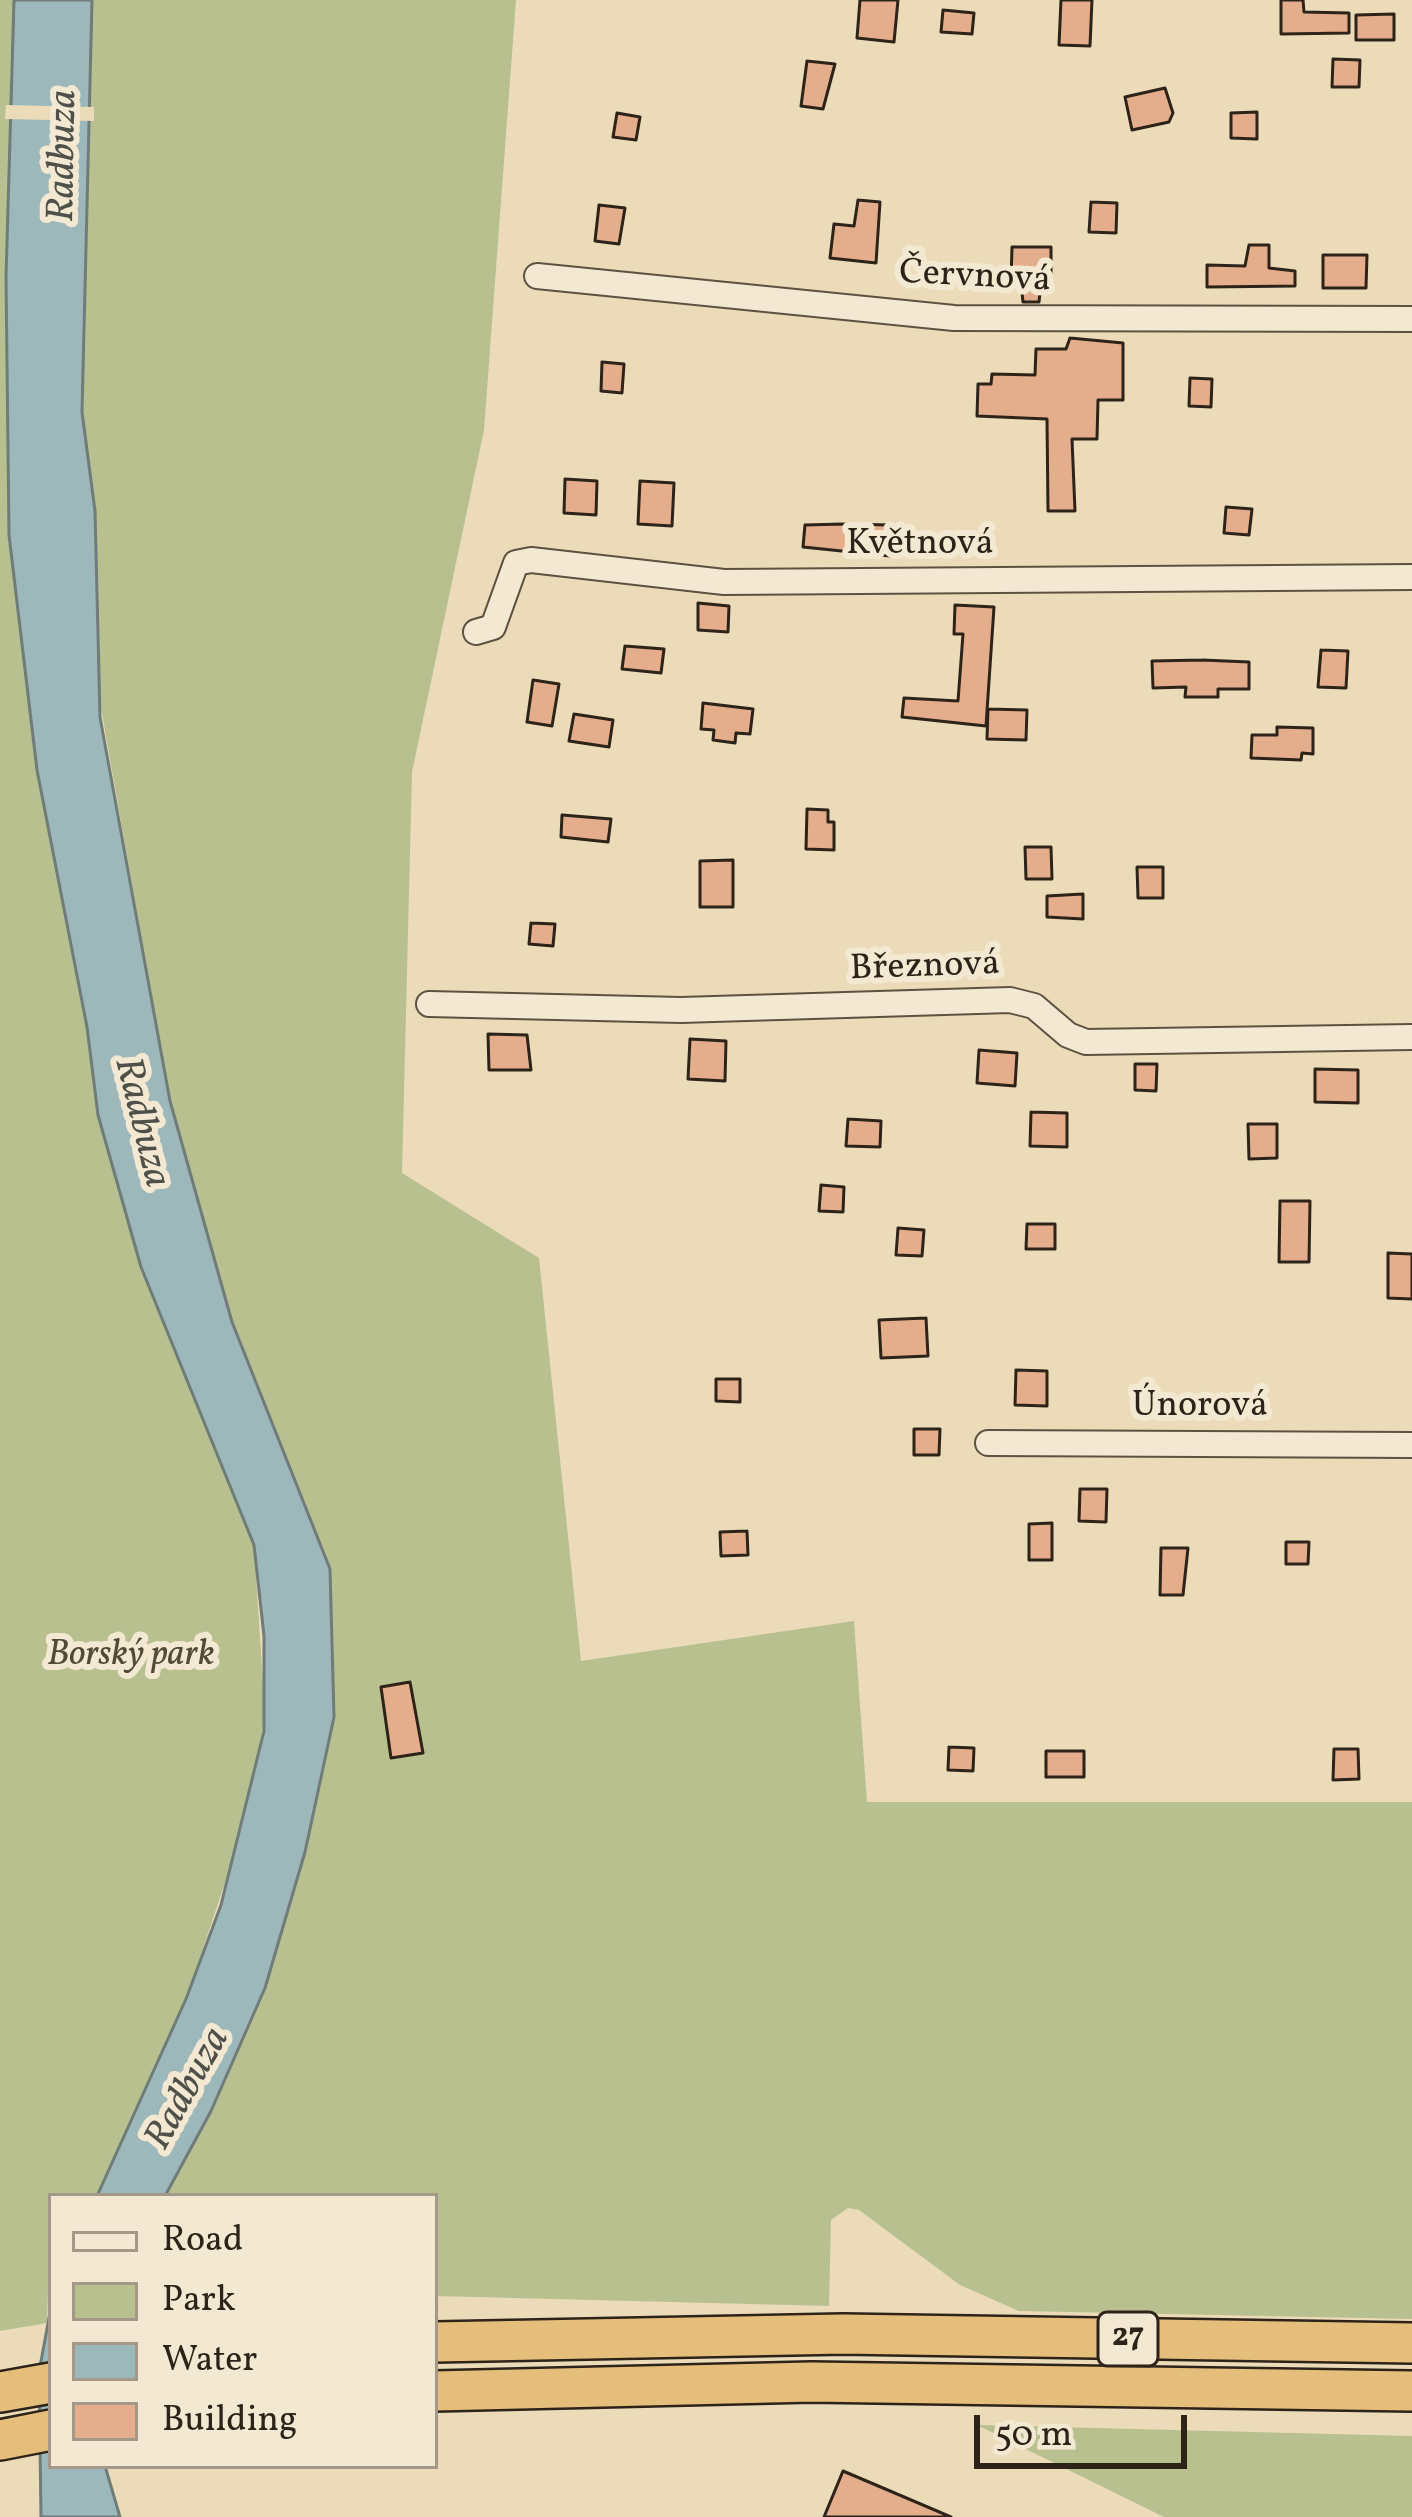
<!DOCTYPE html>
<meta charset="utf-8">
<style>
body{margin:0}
#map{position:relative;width:1412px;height:2517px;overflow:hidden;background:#ecdbb9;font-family:Vollkorn,serif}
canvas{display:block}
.legend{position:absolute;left:48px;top:2193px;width:390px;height:276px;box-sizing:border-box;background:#f3e8d2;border:3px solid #a49988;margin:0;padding:15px 21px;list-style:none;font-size:36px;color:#2d2318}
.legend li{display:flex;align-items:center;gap:24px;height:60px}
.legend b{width:60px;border:3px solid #a49988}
.scale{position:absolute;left:974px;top:2415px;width:213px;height:54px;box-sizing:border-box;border:6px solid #2d2318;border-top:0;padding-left:15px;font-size:36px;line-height:42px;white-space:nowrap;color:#2d2318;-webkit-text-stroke:9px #f3e8d2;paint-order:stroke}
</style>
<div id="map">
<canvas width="1412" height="2517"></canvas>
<ul class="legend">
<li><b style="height:15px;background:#f3e8d2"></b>Road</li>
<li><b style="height:33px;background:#b8c08f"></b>Park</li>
<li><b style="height:33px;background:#9db8ba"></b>Water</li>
<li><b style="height:33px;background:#e4ae8c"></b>Building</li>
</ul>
<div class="scale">50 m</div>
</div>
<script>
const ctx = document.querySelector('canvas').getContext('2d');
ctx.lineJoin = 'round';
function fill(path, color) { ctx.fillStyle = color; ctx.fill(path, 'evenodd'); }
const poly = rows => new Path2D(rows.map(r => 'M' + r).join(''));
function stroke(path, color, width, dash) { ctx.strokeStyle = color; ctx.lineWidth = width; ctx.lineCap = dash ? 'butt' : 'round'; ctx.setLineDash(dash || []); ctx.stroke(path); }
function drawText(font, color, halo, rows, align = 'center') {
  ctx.font = font + ' Vollkorn,serif'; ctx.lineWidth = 12; ctx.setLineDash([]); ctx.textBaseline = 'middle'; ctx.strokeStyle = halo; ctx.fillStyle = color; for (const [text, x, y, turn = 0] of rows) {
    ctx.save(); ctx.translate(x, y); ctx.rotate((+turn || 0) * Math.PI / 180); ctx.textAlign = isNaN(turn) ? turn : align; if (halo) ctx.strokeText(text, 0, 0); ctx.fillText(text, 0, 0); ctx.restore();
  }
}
fill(poly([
 [0,0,14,0,7,264,9,535,35,756,87,1027,98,1115,141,1267,254,1545,265,1715,247,1817,186,1999,97,2196,51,2196,47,2323,0,2331],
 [92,0,516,0,484,430,412,772,402,1173,539,1258,581,1661,854,1621,867,1802,1412,1802,1412,2319,1019,2311,960,2285,859,2210,848,2208,831,2220,829,2306,435,2296,435,2196,165,2196,211,2111,265,1988,305,1852,334,1717,330,1569,232,1322,170,1101,100,702,95,511,82,412],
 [977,2425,1412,2436,1412,2517,1164,2517]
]), '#b8c08f');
const water = poly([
 [14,0,92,0,82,412,95,511,100,717,170,1101,232,1322,330,1569,334,1717,305,1852,265,1988,211,2111,165,2196,97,2196,186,1999,221,1905,264,1731,264,1636,254,1545,141,1267,98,1115,87,1027,37,770,9,535,6,277,14,0],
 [51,2307,51,2466,105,2466,120,2517,41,2517,39,2372,51,2307]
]);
fill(water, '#9db8ba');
stroke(water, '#707c79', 3);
fill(poly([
 [6,105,94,107,94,121,5,119]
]), '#ecdbb9');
const building = poly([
 [860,0,898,0,894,42,857,38,860,0],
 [1061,0,1092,0,1090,46,1059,45,1061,0],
 [1281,0,1303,0,1304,12,1349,13,1349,33,1281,34,1281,0],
 [943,10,974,13,972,34,941,32,943,10],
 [1394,14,1394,40,1356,40,1356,15,1394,14],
 [1333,59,1360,60,1359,87,1332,87,1333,59],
 [807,61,835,64,823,109,801,106,807,61],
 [1165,88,1173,113,1169,122,1132,130,1125,97,1165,88],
 [1257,112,1257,139,1231,138,1231,113,1257,112],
 [617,113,640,117,636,140,613,137,617,113],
 [858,200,880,202,876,263,830,258,834,224,854,226,858,200],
 [1091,202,1117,203,1116,233,1089,232,1091,202],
 [599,205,625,208,619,244,595,241,599,205],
 [1249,245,1269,245,1269,268,1295,271,1295,286,1207,287,1207,265,1245,266,1249,245],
 [1012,247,1051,247,1051,283,1041,283,1039,302,1023,302,1021,283,1011,282,1012,247],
 [1323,255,1367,255,1366,288,1323,288,1323,255],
 [1070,338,1123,343,1123,400,1098,400,1097,439,1072,439,1075,511,1048,511,1047,419,977,416,978,384,991,384,992,374,1035,375,1036,349,1066,349,1070,338],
 [602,362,624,364,622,393,601,391,602,362],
 [1190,378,1212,379,1211,407,1189,406,1190,378],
 [565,479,597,481,596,515,564,513,565,479],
 [640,481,674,483,672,526,638,524,640,481],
 [1226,507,1252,509,1249,535,1224,533,1226,507],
 [843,524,890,525,890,556,803,547,805,525,843,524],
 [698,603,729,606,728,632,698,630,698,603],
 [955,605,994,607,986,726,902,717,904,698,958,701,963,634,954,634,955,605],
 [625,646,664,649,661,673,622,669,625,646],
 [1321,650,1348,651,1346,688,1318,687,1321,650],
 [1202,660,1249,662,1249,689,1218,689,1218,697,1185,697,1186,687,1153,688,1152,661,1202,660],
 [533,680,559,684,552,726,527,722,533,680],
 [703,703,753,709,750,734,736,733,735,743,713,740,714,730,701,729,703,703],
 [988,709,1027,710,1026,740,987,739,988,709],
 [574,714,613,720,609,747,569,741,574,714],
 [1277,727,1313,728,1313,754,1302,753,1301,760,1251,758,1252,735,1277,735,1277,727],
 [807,809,828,810,828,822,834,822,834,850,806,849,807,809],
 [562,815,611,819,608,842,561,837,562,815],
 [1025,847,1051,847,1052,879,1026,879,1025,847],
 [733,860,733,907,700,907,700,861,733,860],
 [1137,867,1163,867,1163,898,1138,898,1137,867],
 [1083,894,1083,919,1047,917,1047,896,1083,894],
 [531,923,555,924,553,946,529,944,531,923],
 [488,1034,527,1035,531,1070,489,1070,488,1034],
 [690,1039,726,1041,725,1081,688,1079,690,1039],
 [979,1050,1017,1053,1015,1086,977,1083,979,1050],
 [1135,1064,1157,1064,1156,1091,1135,1090,1135,1064],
 [1315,1069,1358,1070,1358,1103,1315,1102,1315,1069],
 [1031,1112,1067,1113,1067,1147,1030,1146,1031,1112],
 [848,1119,881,1121,880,1147,846,1146,848,1119],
 [1248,1124,1277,1124,1277,1158,1249,1159,1248,1124],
 [821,1185,844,1187,843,1212,819,1211,821,1185],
 [1280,1201,1310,1201,1309,1262,1279,1262,1280,1201],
 [1027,1224,1055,1224,1055,1249,1026,1249,1027,1224],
 [898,1228,924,1230,922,1256,896,1255,898,1228],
 [1388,1253,1412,1254,1412,1299,1388,1298,1388,1253],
 [926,1318,928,1356,881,1358,879,1320,926,1318],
 [1016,1370,1047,1371,1047,1406,1015,1405,1016,1370],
 [716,1379,740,1379,740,1402,716,1401,716,1379],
 [914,1429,940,1429,939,1455,914,1455,914,1429],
 [1080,1489,1107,1489,1106,1522,1079,1521,1080,1489],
 [1052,1523,1052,1560,1029,1560,1029,1524,1052,1523],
 [747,1531,748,1555,721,1556,720,1532,747,1531],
 [1286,1542,1309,1542,1308,1564,1286,1564,1286,1542],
 [1161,1548,1188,1548,1183,1595,1160,1595,1161,1548],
 [410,1682,423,1753,391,1758,381,1687,410,1682],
 [949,1747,974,1748,973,1771,948,1770,949,1747],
 [1334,1749,1358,1749,1359,1779,1333,1780,1334,1749],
 [1046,1751,1084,1751,1084,1777,1046,1777,1046,1751],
 [843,2471,951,2517,824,2517,843,2471]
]);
fill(building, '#e4ae8c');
stroke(building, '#2d2318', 3);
const minor = poly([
 [537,276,954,318,1412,319],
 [476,632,493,627,516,563,531,560,724,582,1412,577],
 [429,1004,681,1010,1010,1000,1034,1006,1068,1035,1086,1042,1412,1037],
 [988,1443,1412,1445]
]);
const trunk = poly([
 [435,2342,843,2334,1412,2343],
 [435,2391,811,2382,1412,2391],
 [0,2392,51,2383],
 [0,2440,51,2430]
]);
stroke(minor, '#5d5140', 28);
stroke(trunk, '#2d2318', 44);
stroke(minor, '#f3e8d2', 24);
stroke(trunk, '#e6be7c', 39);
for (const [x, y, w] of [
 [1128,2339,60]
]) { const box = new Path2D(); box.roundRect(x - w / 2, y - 27, w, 54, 9); ctx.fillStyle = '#f3e8d2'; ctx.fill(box); stroke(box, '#2d2318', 3); }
drawText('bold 33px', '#2d2318', null, [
 ["27",1128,2339]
]);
drawText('36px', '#2d2318', '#f3e8d2', [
 ["Červnová",975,279,3],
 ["Květnová",920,546],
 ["Březnová",925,969,-2],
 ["Únorová",1200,1408]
]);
drawText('italic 36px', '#504a36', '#f3e8d2', [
 ["Borský park",131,1657]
]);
drawText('italic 39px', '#4f5049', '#f3e8d2', [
 ["Radbuza",66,156,-89],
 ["Radbuza",139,1123,76],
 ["Radbuza",190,2090,-61]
]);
</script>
